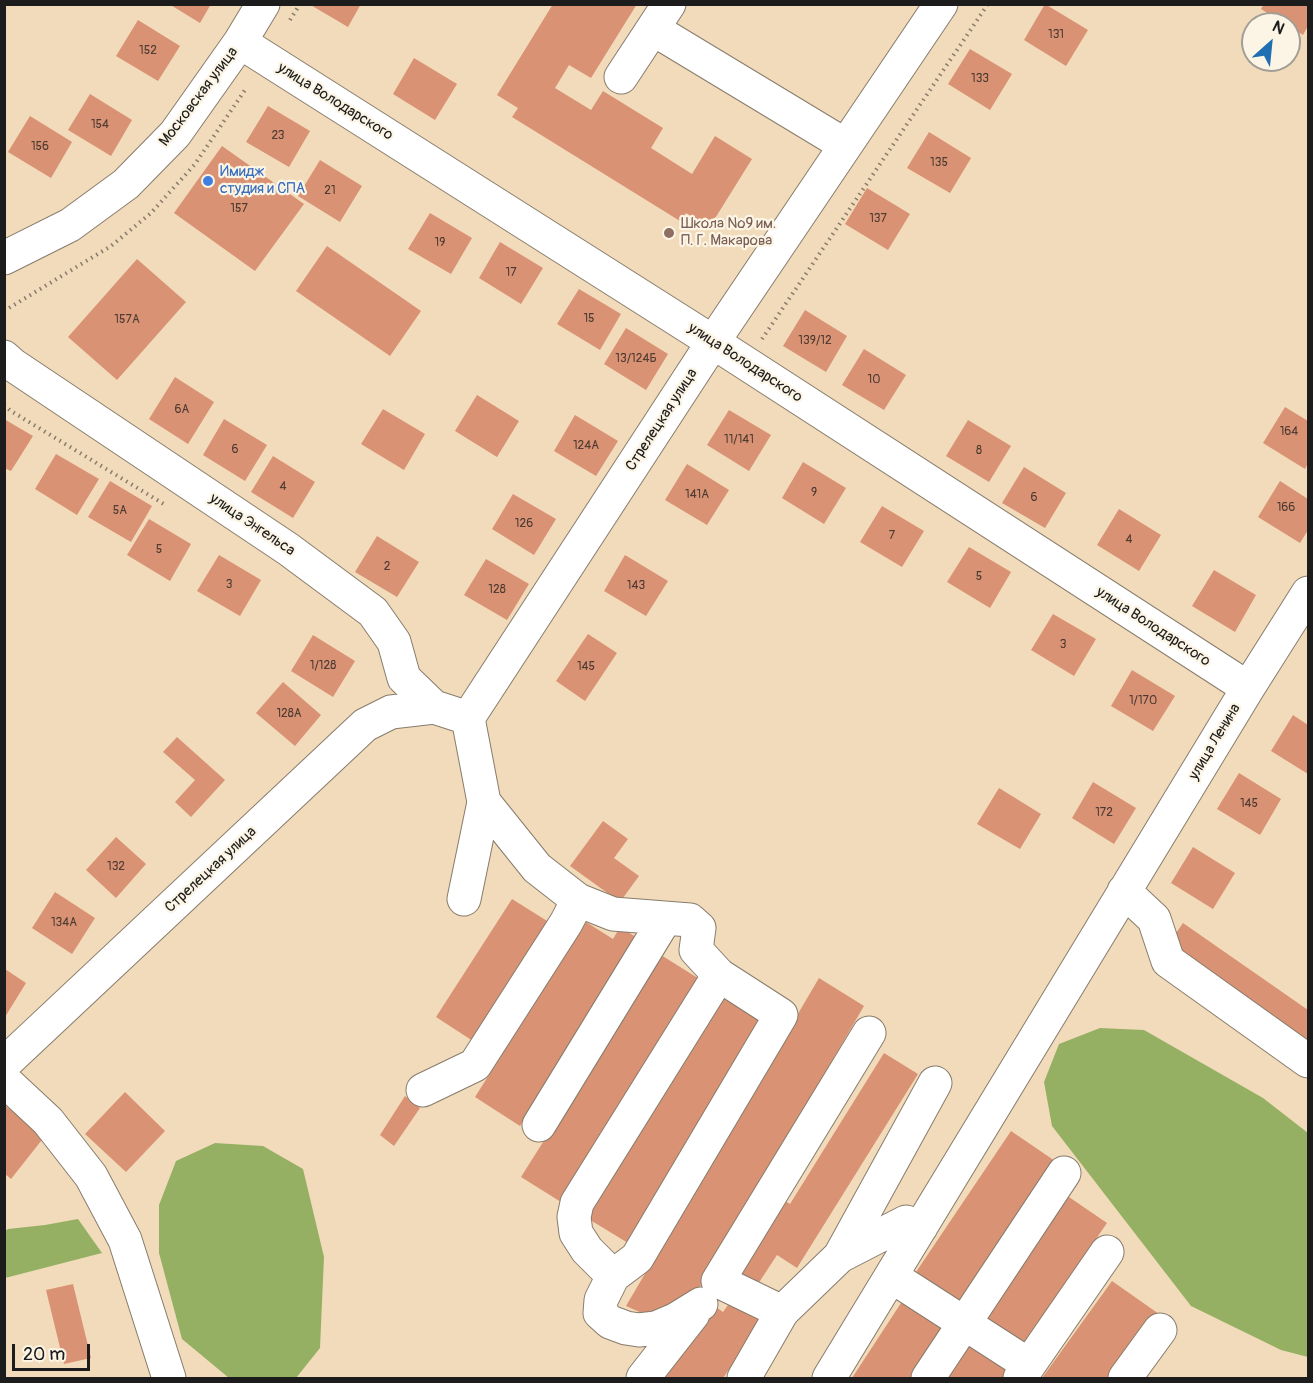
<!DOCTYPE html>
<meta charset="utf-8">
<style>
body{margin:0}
#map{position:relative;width:1313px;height:1383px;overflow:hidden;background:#f2dbbb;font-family:Pangolin,sans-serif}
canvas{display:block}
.frame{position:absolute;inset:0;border:6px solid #1c1c1c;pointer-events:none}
.north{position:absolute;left:1241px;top:12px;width:60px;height:60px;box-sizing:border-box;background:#fcf5e5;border:2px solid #a29e95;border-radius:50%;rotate:27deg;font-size:16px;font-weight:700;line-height:24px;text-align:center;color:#1c1c1c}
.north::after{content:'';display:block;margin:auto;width:21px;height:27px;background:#1f6fb2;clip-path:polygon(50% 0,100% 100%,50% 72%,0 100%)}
.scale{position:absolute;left:12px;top:1344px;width:78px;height:27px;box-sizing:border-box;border:3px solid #1c1c1c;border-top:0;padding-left:8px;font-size:18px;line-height:21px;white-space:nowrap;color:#1c1c1c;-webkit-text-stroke:4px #fcf5e5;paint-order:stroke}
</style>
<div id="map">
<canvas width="1313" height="1383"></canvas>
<div class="frame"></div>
<div class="north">N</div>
<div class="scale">20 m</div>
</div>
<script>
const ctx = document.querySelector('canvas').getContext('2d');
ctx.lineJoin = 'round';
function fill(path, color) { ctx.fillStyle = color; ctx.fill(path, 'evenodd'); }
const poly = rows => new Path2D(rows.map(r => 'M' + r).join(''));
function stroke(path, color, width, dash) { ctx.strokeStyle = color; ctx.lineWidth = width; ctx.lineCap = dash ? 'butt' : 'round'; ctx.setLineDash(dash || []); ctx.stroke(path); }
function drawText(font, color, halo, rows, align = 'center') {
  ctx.font = font + ' Pangolin,sans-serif'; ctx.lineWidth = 4.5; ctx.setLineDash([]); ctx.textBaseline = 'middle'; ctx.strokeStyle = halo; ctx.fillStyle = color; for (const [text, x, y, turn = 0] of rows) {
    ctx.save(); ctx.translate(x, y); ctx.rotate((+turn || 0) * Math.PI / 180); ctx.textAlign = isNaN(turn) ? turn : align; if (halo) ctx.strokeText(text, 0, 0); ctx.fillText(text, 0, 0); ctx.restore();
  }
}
fill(poly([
 [1100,1028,1144,1030,1263,1098,1308,1133,1308,1357,1281,1350,1191,1306,1052,1126,1044,1082,1059,1044],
 [215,1143,263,1146,303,1169,324,1257,320,1348,296,1378,229,1378,182,1339,159,1253,159,1205,176,1161],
 [78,1219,102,1253,5,1278,5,1231,8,1229,45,1225]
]), '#95b062');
fill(poly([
 [169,4,211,4,200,23],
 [309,4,361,4,348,27],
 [553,4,637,4,591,78,569,65,555,88,591,110,603,91,663,128,651,148,692,174,715,136,752,159,709,228,686,213,680,221,512,117,518,108,497,95],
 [1045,4,1088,30,1066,66,1024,40],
 [1264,4,1308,4,1308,26,1303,35,1289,26,1289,24,1285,24,1261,9],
 [138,20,180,46,158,81,116,56],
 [970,49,1012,74,990,110,948,84],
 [414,58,457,84,435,120,393,94],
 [90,94,132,120,111,156,68,130],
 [268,106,310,131,289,167,246,142],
 [30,116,72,142,51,178,8,152],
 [929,132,971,158,950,193,907,168],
 [222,146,304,204,255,271,174,213],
 [320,160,362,186,340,222,298,196],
 [867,188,910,214,888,250,845,224],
 [430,213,472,238,451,274,408,249],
 [500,242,543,268,521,304,479,278],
 [327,246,421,311,390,356,296,291],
 [137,259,186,302,117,380,68,337],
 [579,289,621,314,600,350,557,324],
 [805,310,847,336,826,372,783,346],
 [626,328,668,354,646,390,604,364],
 [864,349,906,375,884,410,842,385],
 [175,377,214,402,188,444,149,419],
 [477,395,519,421,497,457,455,431],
 [1285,407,1308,421,1308,463,1305,469,1263,443],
 [383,409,425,434,404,470,361,444],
 [729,410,771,435,749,471,707,445],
 [575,415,618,441,596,476,554,451],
 [4,419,33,436,11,471,4,468],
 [224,419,267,445,245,481,203,455],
 [968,420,1011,446,989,482,946,456],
 [56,454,99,479,77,515,35,489],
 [273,456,315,482,293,518,251,492],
 [803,462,846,488,824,524,782,498],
 [687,464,729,490,707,525,665,500],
 [1024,467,1066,493,1045,528,1002,503],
 [110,481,152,506,131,542,88,517],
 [1280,481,1308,499,1308,530,1300,543,1258,517],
 [513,494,556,519,534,555,492,529],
 [882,506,924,531,902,567,860,542],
 [1119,509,1161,535,1139,571,1097,545],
 [149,519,191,544,170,581,127,555],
 [377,536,419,562,397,597,355,572],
 [969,547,1011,572,990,608,947,582],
 [219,555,261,580,240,616,197,591],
 [625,555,668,581,646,616,604,591],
 [486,559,529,584,507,620,464,595],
 [1214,570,1256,595,1235,632,1192,606],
 [1053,614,1096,639,1074,676,1031,650],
 [588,634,617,653,585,701,556,681],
 [313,635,355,661,333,697,291,671],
 [1132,670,1175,696,1153,731,1111,706],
 [283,682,321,715,295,746,256,713],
 [1293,715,1308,725,1308,774,1271,751],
 [177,737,225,780,191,817,175,802,195,780,163,752],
 [1239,773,1281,799,1260,835,1217,809],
 [1093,782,1136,808,1114,844,1072,818],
 [999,788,1041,814,1020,849,977,824],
 [603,821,628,839,614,858,639,876,620,902,570,866],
 [116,837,146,864,116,898,86,870],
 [1193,847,1235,873,1213,909,1171,883],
 [55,892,95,918,72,954,32,928],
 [512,899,552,924,476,1043,436,1017],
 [586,922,613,939,620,927,639,939,520,1126,475,1097],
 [1183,923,1308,1010,1308,1040,1169,943],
 [661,955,701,980,561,1202,521,1177],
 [5,969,26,983,5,1017],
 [819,978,864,1006,692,1300,653,1318,626,1306],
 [724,990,765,1014,628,1243,587,1218],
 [884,1053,918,1074,797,1268,777,1255,756,1287,735,1274,782,1199,790,1204],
 [125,1092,165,1131,126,1172,85,1134],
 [405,1096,420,1108,394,1146,380,1135],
 [4,1105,45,1136,11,1179,4,1173],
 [1011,1131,1058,1163,961,1306,914,1275],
 [1066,1195,1107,1223,1020,1349,980,1321],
 [1112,1281,1159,1314,1112,1378,1042,1378],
 [73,1284,91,1358,64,1364,46,1290],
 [733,1298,764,1320,723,1378,665,1378,716,1307,723,1312],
 [903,1300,947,1328,914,1378,852,1378],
 [967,1340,1010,1368,1003,1378,943,1378]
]), '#d99273');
const minor = poly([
 [653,29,845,145],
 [240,42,713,342,1248,688],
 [621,77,669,4],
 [4,258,70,225,126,184,175,134,240,42,263,4],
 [4,357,13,365,288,549,373,612,394,642,404,678,434,707,468,718],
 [468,718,713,342,941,4],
 [484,802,537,868,578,900,613,914,690,920,699,928,696,950,719,975,781,1015,637,1258,613,1276,601,1300,600,1313,610,1322,626,1328,639,1330,656,1328,675,1320,701,1304],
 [1124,891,1154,919,1168,961,1308,1061],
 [464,899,484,802,468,718],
 [4,1064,365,725,391,712,434,707],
 [4,1080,48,1121,91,1176,125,1240,169,1378],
 [423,1090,475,1065,566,923,578,900],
 [539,1125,665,919],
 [840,1256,935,1083],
 [613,1276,587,1250,576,1233,574,1217,577,1203,719,975],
 [891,1276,1029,1365],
 [782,1312,718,1281,869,1033],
 [643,1378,693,1314],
 [744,1378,782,1312,840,1256,906,1222,921,1227],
 [829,1378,1248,688,1308,593],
 [928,1378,1064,1173],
 [1020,1378,1107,1252],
 [1125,1378,1160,1330]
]);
stroke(minor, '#877c6c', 35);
stroke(poly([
 [290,20,300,4],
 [4,311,111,246,151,213,195,164,247,87],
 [762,339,988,4],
 [4,405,11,411,167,506]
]), '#877c6c', 4, [1.5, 4.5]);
stroke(minor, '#fff', 33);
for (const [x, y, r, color] of [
 [208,181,6,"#3f7fe0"],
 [669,233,6,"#8d6e63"]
]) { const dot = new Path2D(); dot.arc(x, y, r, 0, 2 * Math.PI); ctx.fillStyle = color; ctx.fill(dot); stroke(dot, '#fcf5e5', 2); }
drawText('12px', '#4b3a32', null, [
 ["131",1056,35],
 ["152",148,51],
 ["133",980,79],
 ["154",100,125],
 ["23",278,136],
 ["156",40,147],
 ["135",939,163],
 ["21",330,191],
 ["157",239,209],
 ["137",878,219],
 ["19",440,243],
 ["17",511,273],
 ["15",589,319],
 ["157А",127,320],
 ["139/12",815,341],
 ["13/124Б",636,359],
 ["10",874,380],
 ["6А",182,410],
 ["164",1289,432],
 ["11/141",739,440],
 ["124А",586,446],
 ["6",235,450],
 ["8",979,451],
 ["4",283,487],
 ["9",814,493],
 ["141А",697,495],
 ["6",1034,498],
 ["166",1286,508],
 ["5А",120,511],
 ["126",524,524],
 ["7",892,536],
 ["4",1129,540],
 ["5",159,550],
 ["2",387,567],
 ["5",979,577],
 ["3",229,585],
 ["143",636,586],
 ["128",497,590],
 ["3",1063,645],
 ["1/128",323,666],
 ["145",586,667],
 ["1/170",1143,701],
 ["128А",289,714],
 ["145",1249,804],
 ["172",1104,813],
 ["132",116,867],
 ["134А",64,923]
]);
drawText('15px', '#1c1c1c', '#fcf5e5', [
 ["Московская улица",199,97,-53],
 ["улица Володарского",335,102,32],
 ["улица Володарского",745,363,33],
 ["Стрелецкая улица",662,420,-57],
 ["улица Энгельса",252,525,34],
 ["улица Володарского",1153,627,33],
 ["улица Ленина",1215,742,-59],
 ["Стрелецкая улица",211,870,-43]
]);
drawText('15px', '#366cbe', '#fcf5e5', [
 ["Имидж",220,172],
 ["студия и СПА",220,189]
], 'left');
drawText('15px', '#785e54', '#fcf5e5', [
 ["Школа №9 им.",681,224],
 ["П. Г. Макарова",681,241]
], 'left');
</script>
